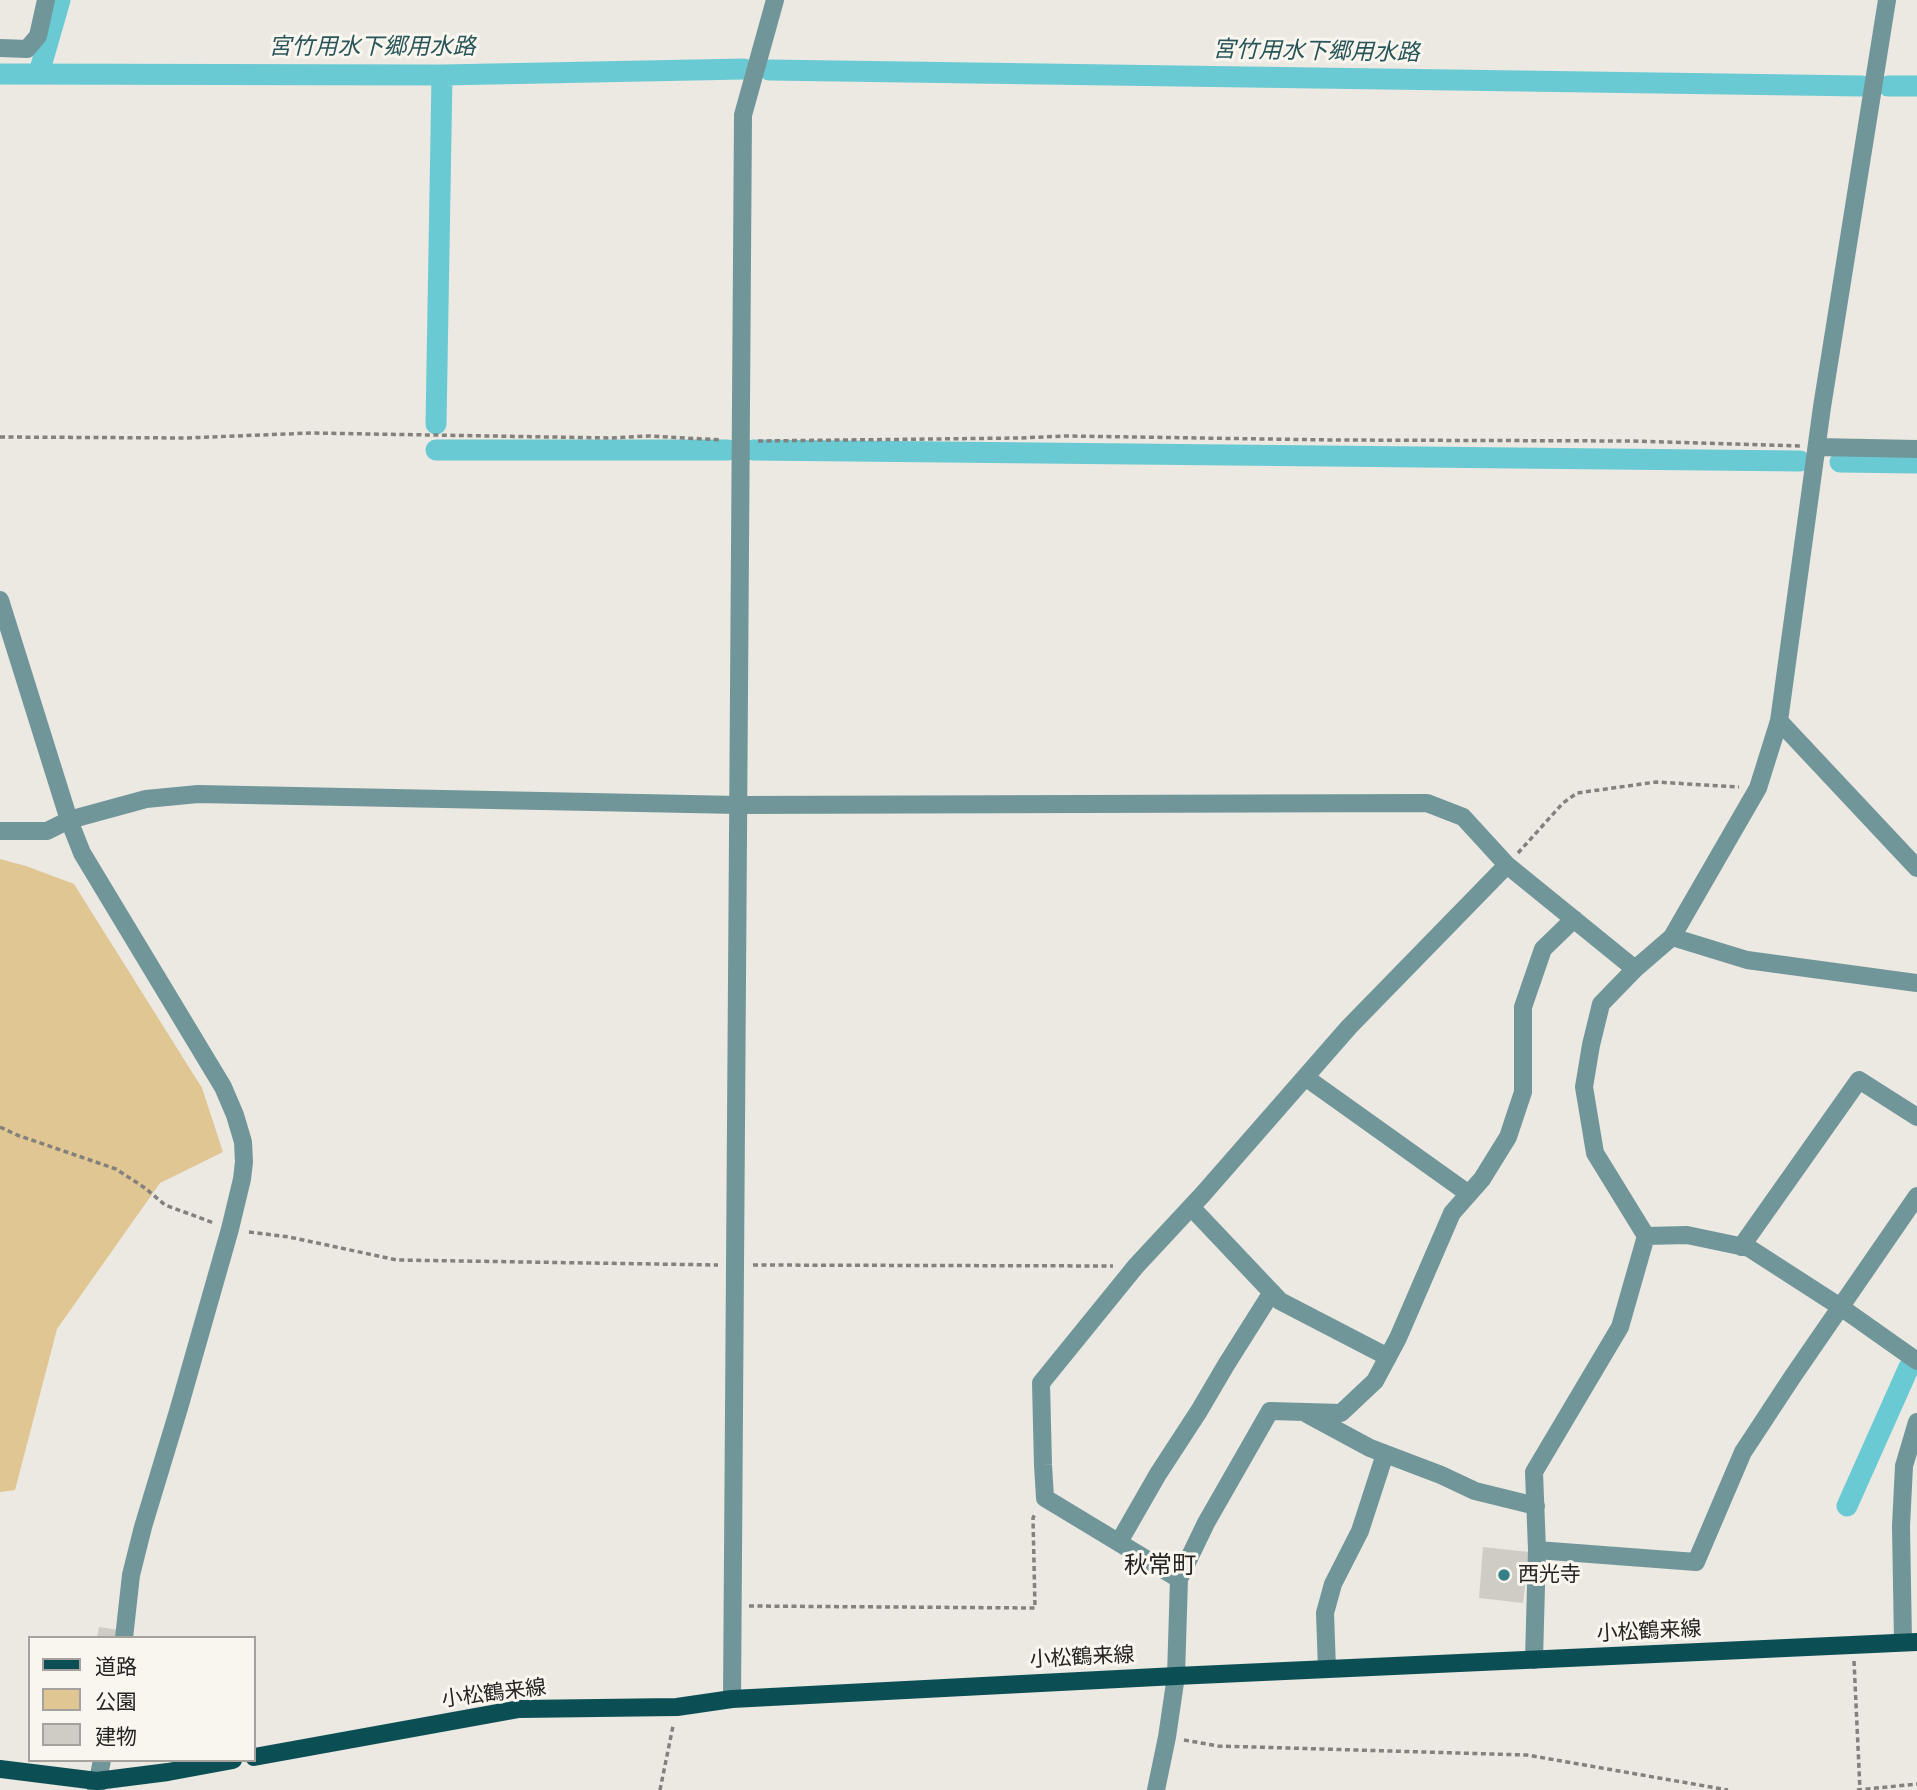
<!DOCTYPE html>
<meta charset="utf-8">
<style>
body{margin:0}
#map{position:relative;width:1917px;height:1790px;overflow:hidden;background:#ece8e2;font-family:Arial,"Noto Sans JP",sans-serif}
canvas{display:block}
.legend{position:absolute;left:28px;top:1636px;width:228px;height:126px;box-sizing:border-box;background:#f9f6ef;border:2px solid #a5a29d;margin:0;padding:9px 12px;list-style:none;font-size:21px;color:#262422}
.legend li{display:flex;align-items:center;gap:14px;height:35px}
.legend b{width:35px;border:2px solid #a5a29d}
</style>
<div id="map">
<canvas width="1917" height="1790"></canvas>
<ul class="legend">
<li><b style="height:9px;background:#0b4f55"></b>道路</li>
<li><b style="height:19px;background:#e0c693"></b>公園</li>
<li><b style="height:19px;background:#cfccc6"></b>建物</li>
</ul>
</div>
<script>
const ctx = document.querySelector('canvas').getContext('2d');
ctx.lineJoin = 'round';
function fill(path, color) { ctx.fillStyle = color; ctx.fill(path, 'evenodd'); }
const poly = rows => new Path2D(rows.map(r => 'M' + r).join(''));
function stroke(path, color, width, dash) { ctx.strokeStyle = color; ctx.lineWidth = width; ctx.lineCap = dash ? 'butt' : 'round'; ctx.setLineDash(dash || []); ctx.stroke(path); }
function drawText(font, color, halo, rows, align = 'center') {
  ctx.font = font + ' Arial,"Noto Sans JP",sans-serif'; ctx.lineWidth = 6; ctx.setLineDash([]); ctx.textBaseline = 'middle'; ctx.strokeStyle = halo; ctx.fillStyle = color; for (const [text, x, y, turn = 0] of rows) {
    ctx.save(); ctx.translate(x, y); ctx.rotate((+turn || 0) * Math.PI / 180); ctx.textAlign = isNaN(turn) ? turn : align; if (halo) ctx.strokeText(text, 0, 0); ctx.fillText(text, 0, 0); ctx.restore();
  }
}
fill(poly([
 [0,859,26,866,74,884,202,1088,223,1152,160,1183,57,1329,15,1490,0,1492]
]), '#e0c693');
stroke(poly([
 [769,70,1862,86],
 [39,73,60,0],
 [0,74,442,75,744,69],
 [1888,86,1917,86],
 [436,424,442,75],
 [436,450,728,450],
 [753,450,1800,461],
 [1840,462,1917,463],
 [1847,1506,1909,1367]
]), '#6acad4', 21);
fill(poly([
 [1483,1547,1529,1552,1523,1603,1479,1598],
 [99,1627,118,1630,116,1638,97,1638]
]), '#cfccc6');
stroke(poly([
 [0,437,185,438,311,433,611,438,649,436,722,440],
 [758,441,1019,438,1066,436,1334,440,1633,441,1800,446],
 [1518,853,1563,803,1577,793,1656,782,1739,787],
 [0,1127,17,1135,116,1169,145,1188,165,1205,214,1223],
 [249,1232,289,1237,397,1260,718,1265],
 [753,1265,1113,1266],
 [749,1606,1035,1608,1033,1518,1035,1514],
 [1854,1661,1860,1790],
 [1184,1740,1218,1746,1527,1755,1728,1790],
 [660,1790,673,1726],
 [1857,1790,1917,1784]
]), '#84817d', 3.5, [5, 3.5]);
stroke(poly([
 [0,48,27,49,38,36,46,0],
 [1817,447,1917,449],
 [1779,721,1917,868],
 [0,831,47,831,69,820,146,799,198,794,738,805,1427,803,1463,817,1507,865,1635,969],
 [1672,937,1747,960,1917,983],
 [1305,1077,1469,1194],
 [1191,1207,1280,1301,1388,1357],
 [1646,1236,1687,1235,1749,1248,1842,1308,1917,1361],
 [1741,1247,1859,1080,1917,1117],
 [1307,1414,1370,1448,1441,1475,1475,1491,1536,1506],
 [1119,1542,1158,1474,1199,1411,1226,1365,1272,1292],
 [1537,1550,1696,1562,1743,1452,1793,1376,1917,1196],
 [1179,1579,1045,1498,1043,1465,1041,1383,1136,1266,1203,1194,1349,1027,1507,865],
 [1534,1660,1537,1550,1534,1472,1620,1327,1646,1236,1595,1153,1584,1087,1591,1045,1601,1004,1635,969,1672,937,1758,788,1779,721,1822,407,1887,0],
 [1327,1669,1325,1613,1333,1584,1360,1531,1385,1454],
 [1176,1676,1179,1579,1206,1523,1270,1411,1341,1413,1375,1381,1398,1338,1452,1213,1482,1179,1508,1137,1523,1092,1523,1007,1543,949,1574,919]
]), '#709699', 18);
stroke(poly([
 [0,600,69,820,82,853,223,1087,235,1115,243,1142,244,1162,242,1179,230,1229,179,1408,143,1527,131,1575,124,1638],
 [1903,1642,1901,1526,1904,1466,1917,1422],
 [732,1699,743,115,775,0],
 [96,1790,102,1760],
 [1156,1790,1167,1737,1176,1676]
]), '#709699', 18);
stroke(poly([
 [254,1757,519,1709,677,1707,732,1699,1176,1676,1917,1642],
 [0,1769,97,1781,168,1772,233,1760]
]), '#0b4f55', 18);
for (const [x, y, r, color] of [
 [1504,1575,7,"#388087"]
]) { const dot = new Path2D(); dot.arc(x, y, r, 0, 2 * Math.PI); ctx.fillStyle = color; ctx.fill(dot); stroke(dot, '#f9f6ef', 2.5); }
drawText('21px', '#262422', '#f9f6ef', [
 ["西光寺",1518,1575]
], 'left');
drawText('21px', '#262422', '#f9f6ef', [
 ["小松鶴来線",1649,1632,-3],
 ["小松鶴来線",1082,1658,-3],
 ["小松鶴来線",494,1694,-7]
]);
drawText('italic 23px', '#295559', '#f9f6ef', [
 ["宮竹用水下郷用水路",372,48],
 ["宮竹用水下郷用水路",1316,52,1]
]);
drawText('24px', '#262422', '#f9f6ef', [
 ["秋常町",1160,1566]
]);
</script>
